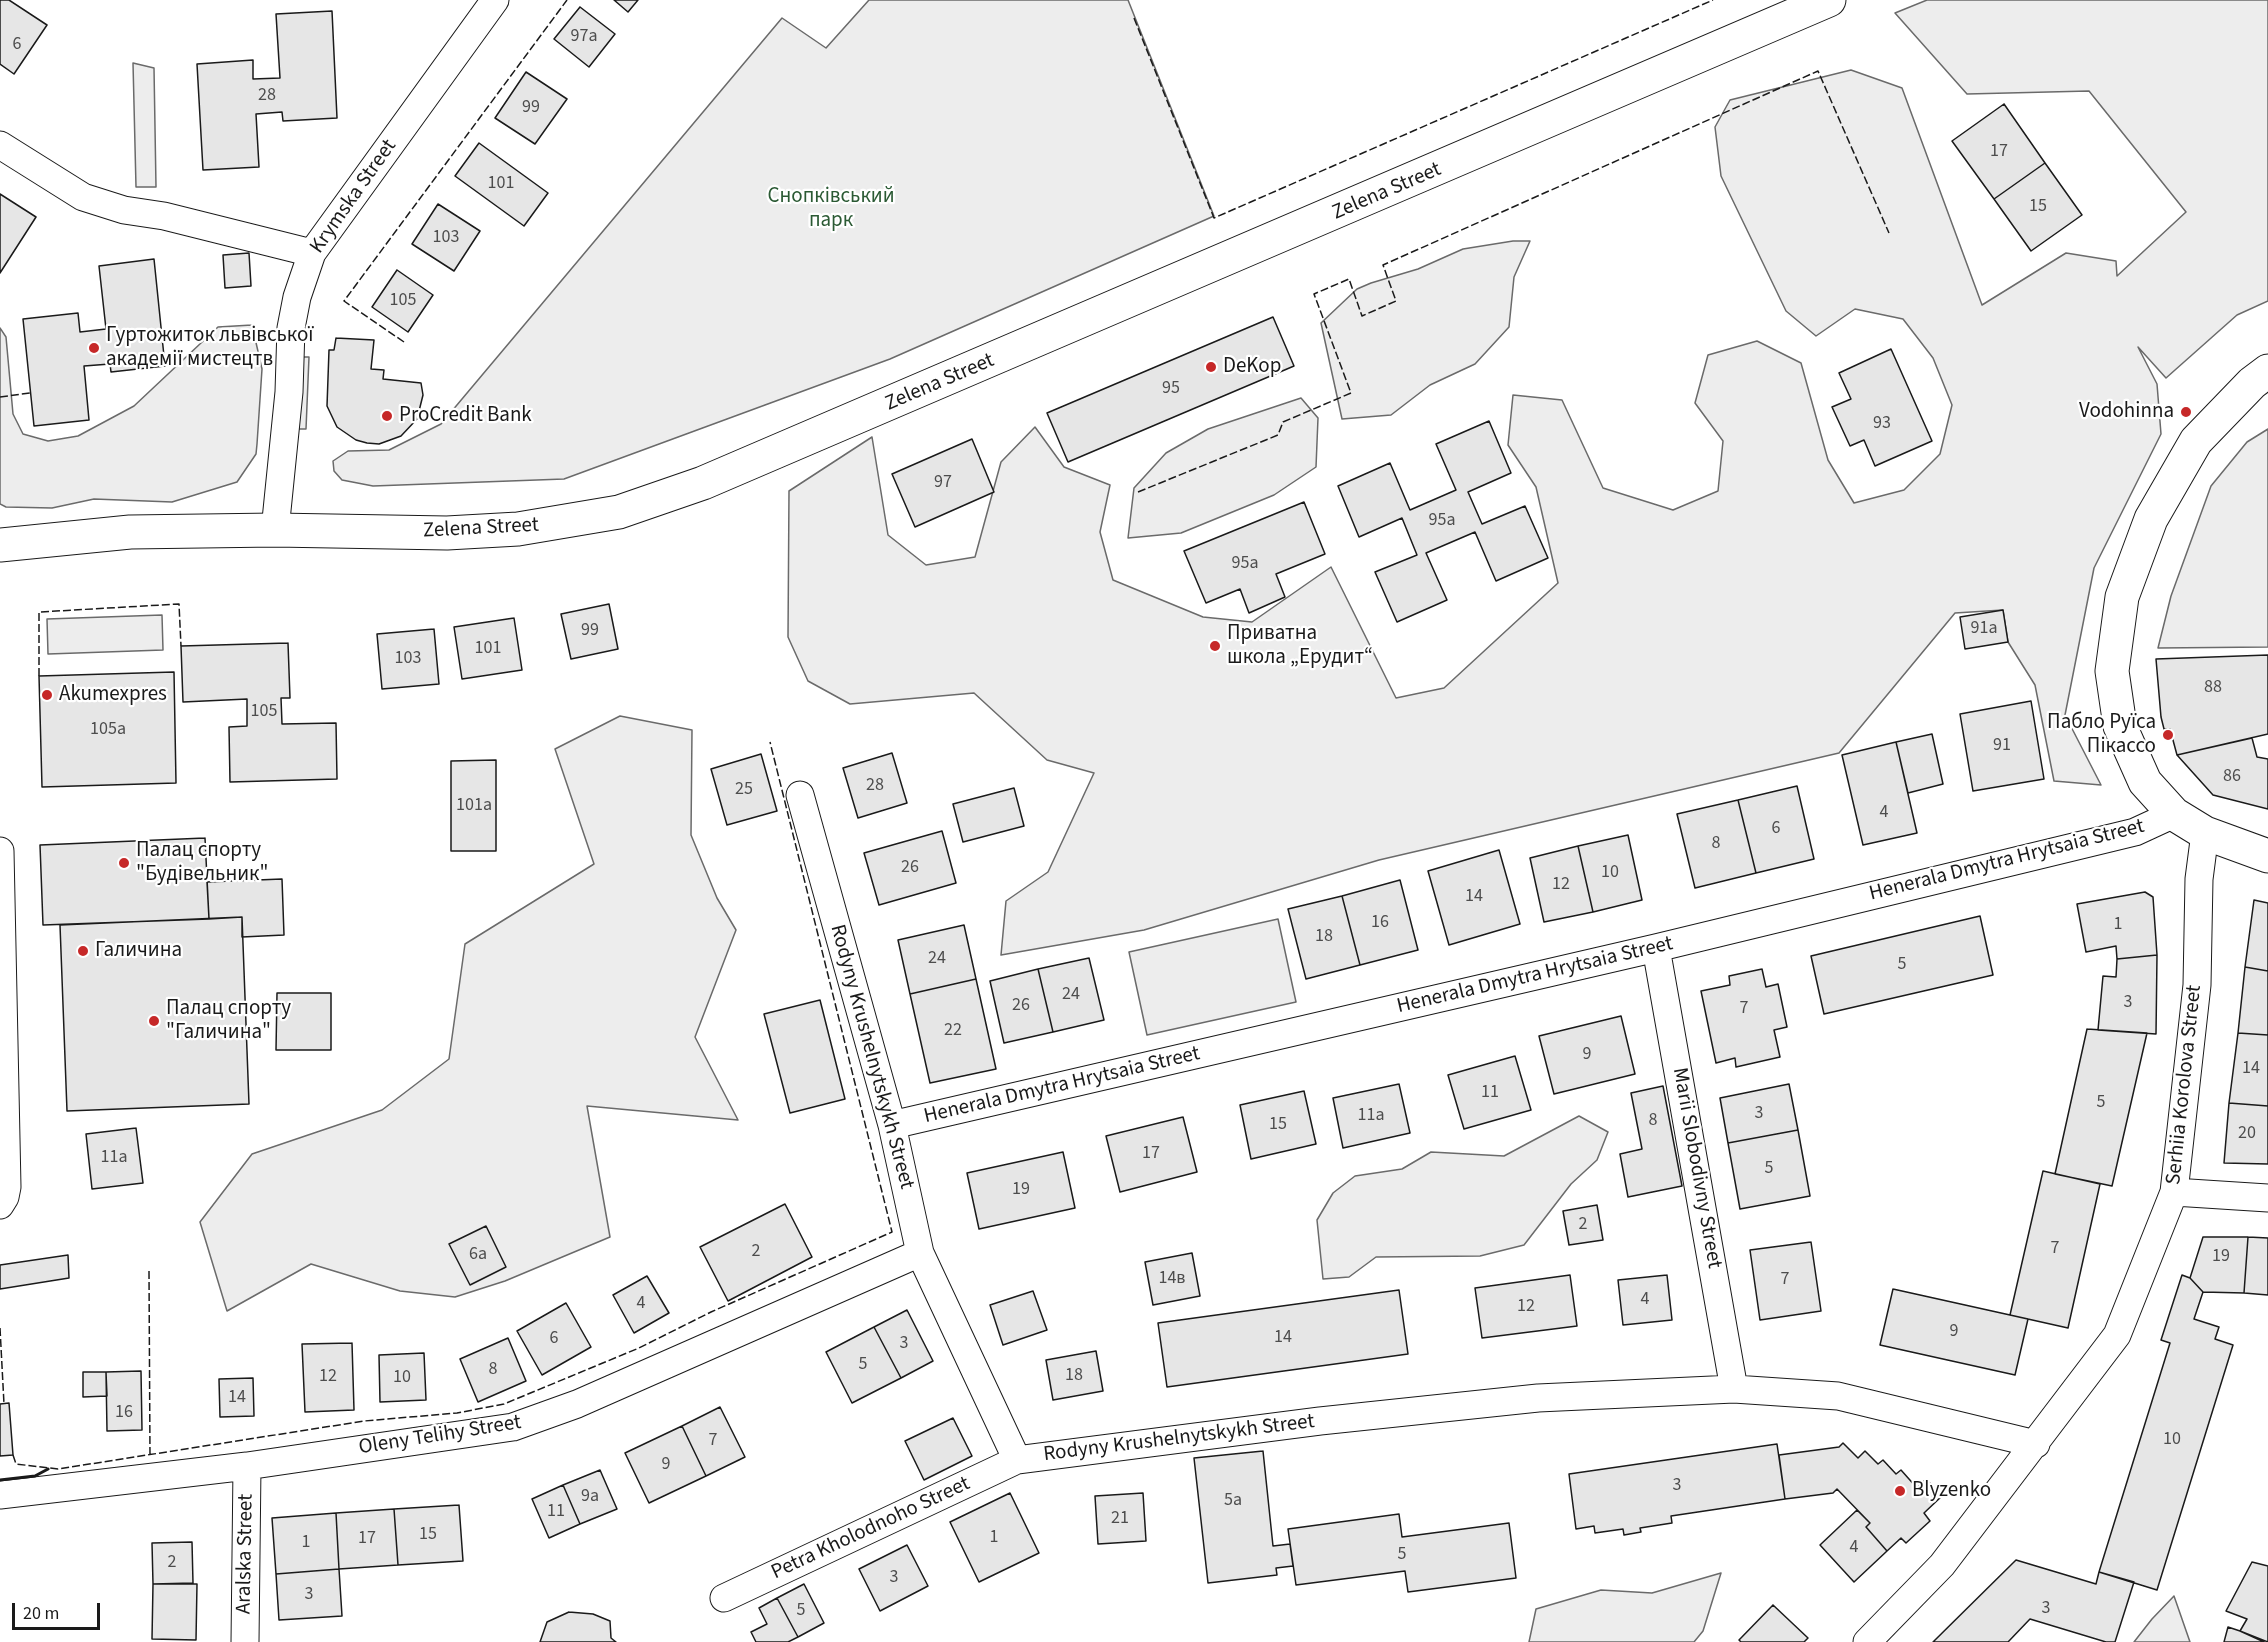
<!DOCTYPE html>
<meta charset="utf-8">
<style>
body{margin:0}
#map{position:relative;width:2268px;height:1642px;overflow:hidden;background:#fff;font-family:"Source Sans 3",sans-serif}
canvas{display:block}
.scale{position:absolute;left:12px;top:1603px;width:88px;height:27px;box-sizing:border-box;border:3px solid #1a1a1a;border-top:0;padding-left:8px;font-size:18px;line-height:21px;white-space:nowrap;color:#1a1a1a;-webkit-text-stroke:4px #fff;paint-order:stroke}
</style>
<div id="map">
<canvas width="2268" height="1642"></canvas>
<div class="scale">20 m</div>
</div>
<script>
const ctx = document.querySelector('canvas').getContext('2d');
ctx.lineJoin = 'round';
function fill(path, color) { ctx.fillStyle = color; ctx.fill(path, 'evenodd'); }
const poly = rows => new Path2D(rows.map(r => 'M' + r).join(''));
function stroke(path, color, width, dash) { ctx.strokeStyle = color; ctx.lineWidth = width; ctx.lineCap = dash ? 'butt' : 'round'; ctx.setLineDash(dash || []); ctx.stroke(path); }
function drawText(font, color, halo, rows, align = 'center') {
  ctx.font = font + ' "Source Sans 3",sans-serif'; ctx.lineWidth = 4.5; ctx.setLineDash([]); ctx.textBaseline = 'middle'; ctx.strokeStyle = halo; ctx.fillStyle = color; for (const [text, x, y, turn = 0] of rows) {
    ctx.save(); ctx.translate(x, y); ctx.rotate((+turn || 0) * Math.PI / 180); ctx.textAlign = isNaN(turn) ? turn : align; if (halo) ctx.strokeText(text, 0, 0); ctx.fillText(text, 0, 0); ctx.restore();
  }
}
const built = poly([
 [869,0,1128,0,1214,216,890,359,564,479,373,486,342,480,334,471,333,461,348,451,389,450,441,424,782,18,826,48,869,0],
 [1927,0,2268,0,2268,301,2237,315,2166,378,2138,347,2157,384,2161,434,2094,568,2065,715,2101,785,2054,781,2035,685,2008,642,2003,610,1955,613,1839,753,1379,860,1144,930,1001,955,1006,901,1048,872,1094,773,1047,760,974,693,850,704,808,681,788,637,789,491,872,437,888,535,926,565,975,557,1001,462,1035,427,1064,467,1110,485,1100,532,1113,580,1203,617,1252,622,1331,567,1396,698,1444,688,1558,583,1536,487,1508,445,1513,395,1562,400,1603,488,1673,510,1718,491,1723,441,1695,403,1708,355,1757,341,1801,363,1828,460,1854,503,1904,490,1940,454,1952,405,1933,358,1903,319,1855,309,1816,336,1786,311,1721,176,1715,127,1730,100,1851,70,1902,88,1982,305,2066,253,2116,261,2117,276,2186,212,2089,91,1967,94,1895,13,1927,0],
 [133,63,154,68,156,187,136,187,133,63],
 [1513,241,1530,241,1514,277,1509,327,1475,364,1430,385,1391,415,1342,419,1321,323,1357,289,1371,283,1418,269,1463,249,1513,241],
 [252,325,262,369,257,444,256,454,237,482,172,502,94,499,52,508,6,507,0,504,0,328,6,337,13,414,23,434,48,441,78,436,134,406,218,327,252,325],
 [296,357,309,357,306,429,294,429,296,357],
 [1301,398,1318,418,1316,467,1274,495,1181,533,1128,538,1134,488,1166,453,1208,429,1301,398],
 [2268,429,2268,647,2158,648,2171,596,2211,486,2247,442,2268,429],
 [162,615,163,650,48,654,47,619,162,615],
 [620,716,692,730,691,835,717,898,736,930,695,1037,738,1120,587,1106,610,1237,505,1281,455,1297,400,1291,311,1264,227,1311,200,1222,252,1154,382,1110,449,1059,465,944,594,864,555,749,620,716],
 [1278,919,1296,1002,1147,1035,1129,952,1278,919],
 [1579,1116,1608,1132,1597,1160,1571,1184,1524,1245,1480,1256,1376,1257,1349,1277,1323,1279,1317,1220,1333,1193,1355,1176,1402,1169,1431,1152,1504,1156,1579,1116],
 [1721,1573,1703,1631,1694,1642,1529,1642,1536,1609,1601,1590,1652,1593,1721,1573],
 [2174,1596,2190,1642,2134,1642,2152,1619,2174,1596]
]);
fill(built, '#ededed');
stroke(built, '#6a6a6a', 1.5);
const building = poly([
 [0,0,9,0,47,25,14,74,0,64,0,0],
 [614,0,638,0,628,12,614,0],
 [580,7,615,34,589,67,554,39,580,7],
 [332,11,337,118,283,121,282,112,256,114,259,167,203,170,197,64,253,60,253,79,280,78,276,14,332,11],
 [526,72,567,99,535,144,495,118,526,72],
 [2004,104,2045,163,1994,199,1952,141,2004,104],
 [479,143,548,193,524,226,455,176,479,143],
 [2045,163,2082,215,2031,251,1994,199,2045,163],
 [0,194,36,217,0,273,0,194],
 [438,204,480,231,454,271,412,244,438,204],
 [249,253,251,286,225,288,223,255,249,253],
 [154,259,165,366,111,372,110,364,84,366,89,420,34,426,23,319,78,313,80,332,106,329,99,266,154,259],
 [397,270,433,295,408,332,372,307,397,270],
 [1273,317,1294,366,1068,462,1047,413,1273,317],
 [336,338,374,340,371,369,384,370,383,379,421,383,423,395,417,419,401,436,379,444,367,443,356,440,337,427,327,406,329,350,334,350,336,338],
 [1891,349,1932,441,1875,466,1864,440,1850,446,1832,407,1851,399,1839,373,1891,349],
 [1489,421,1511,473,1468,492,1482,524,1525,506,1548,558,1496,581,1475,532,1426,553,1447,600,1397,622,1375,572,1417,555,1402,518,1359,537,1338,486,1390,463,1410,510,1456,490,1436,444,1489,421],
 [972,439,994,492,915,527,892,474,972,439],
 [1304,502,1325,554,1276,574,1285,597,1249,613,1240,589,1206,603,1184,551,1304,502],
 [609,604,618,649,571,659,561,614,609,604],
 [2003,610,2008,642,1965,649,1960,617,2003,610],
 [514,618,522,670,462,679,454,627,514,618],
 [434,629,439,684,382,689,377,634,434,629],
 [288,643,290,698,281,698,282,724,336,723,337,779,230,782,229,727,247,726,247,699,183,702,181,646,288,643],
 [2268,655,2268,734,2177,755,2170,729,2164,729,2161,717,2156,659,2268,655],
 [174,672,176,783,42,787,39,676,174,672],
 [2031,701,2044,779,1973,791,1960,714,2031,701],
 [1932,734,1943,784,1908,793,1896,742,1932,734],
 [2252,738,2257,757,2268,759,2268,809,2213,795,2177,755,2252,738],
 [1896,742,1917,833,1863,845,1842,755,1896,742],
 [892,753,907,803,858,818,843,768,892,753],
 [761,754,777,811,727,825,711,769,761,754],
 [496,760,496,851,451,851,451,761,496,760],
 [1797,786,1814,859,1756,873,1738,800,1797,786],
 [1014,788,1024,826,963,842,953,804,1014,788],
 [1738,800,1756,873,1695,888,1677,814,1738,800],
 [942,831,956,883,879,905,864,853,942,831],
 [1628,835,1642,900,1593,912,1578,846,1628,835],
 [205,838,209,919,43,925,40,845,205,838],
 [1578,846,1593,912,1544,922,1530,858,1578,846],
 [1499,850,1520,924,1449,945,1428,871,1499,850],
 [282,879,284,935,242,937,242,917,209,919,207,882,282,879],
 [1400,880,1418,950,1360,965,1342,896,1400,880],
 [2145,892,2153,897,2157,955,2117,959,2116,946,2086,952,2077,904,2145,892],
 [1342,896,1360,965,1306,979,1288,909,1342,896],
 [2254,900,2268,903,2268,971,2245,967,2254,900],
 [1980,916,1993,975,1824,1014,1811,956,1980,916],
 [242,917,249,1104,67,1111,60,925,242,917],
 [964,925,976,979,910,994,898,940,964,925],
 [2157,955,2156,1034,2098,1030,2103,976,2116,977,2117,959,2157,955],
 [1089,958,1104,1020,1053,1032,1038,969,1089,958],
 [2245,967,2268,971,2268,1035,2238,1033,2245,967],
 [1038,969,1053,1032,1004,1043,990,981,1038,969],
 [1762,969,1766,987,1778,984,1787,1027,1774,1030,1780,1057,1736,1067,1735,1058,1716,1063,1701,991,1730,985,1729,976,1762,969],
 [976,979,996,1069,930,1083,910,994,976,979],
 [277,993,331,993,331,1050,276,1050,277,993],
 [820,1000,845,1099,790,1113,764,1014,820,1000],
 [1621,1016,1635,1074,1554,1094,1539,1036,1621,1016],
 [2087,1029,2147,1033,2112,1186,2055,1174,2087,1029],
 [2238,1033,2268,1035,2268,1106,2229,1103,2238,1033],
 [1515,1056,1531,1110,1464,1129,1448,1075,1515,1056],
 [1399,1084,1410,1133,1343,1148,1333,1098,1399,1084],
 [1789,1084,1798,1130,1728,1143,1720,1098,1789,1084],
 [1663,1086,1682,1186,1628,1197,1620,1154,1642,1149,1631,1093,1663,1086],
 [1304,1091,1316,1144,1251,1159,1240,1105,1304,1091],
 [2229,1103,2268,1106,2268,1164,2224,1163,2229,1103],
 [1183,1117,1197,1172,1120,1192,1106,1136,1183,1117],
 [136,1128,143,1183,92,1189,86,1134,136,1128],
 [1798,1130,1810,1196,1740,1209,1728,1143,1798,1130],
 [1063,1152,1075,1208,979,1229,967,1173,1063,1152],
 [2043,1171,2100,1184,2068,1328,2010,1315,2043,1171],
 [785,1204,812,1257,728,1301,700,1247,785,1204],
 [1597,1205,1603,1240,1569,1245,1563,1211,1597,1205],
 [486,1226,506,1267,470,1285,449,1244,486,1226],
 [2203,1237,2248,1237,2244,1293,2203,1292,2190,1278,2203,1237],
 [2248,1237,2268,1238,2268,1295,2244,1293,2248,1237],
 [1811,1242,1821,1311,1760,1320,1750,1250,1811,1242],
 [1192,1253,1200,1296,1153,1305,1145,1262,1192,1253],
 [68,1255,69,1278,0,1289,0,1265,68,1255],
 [1570,1275,1577,1326,1482,1338,1475,1288,1570,1275],
 [1667,1275,1672,1320,1623,1325,1618,1280,1667,1275],
 [2182,1275,2190,1278,2203,1292,2194,1319,2219,1327,2215,1339,2233,1345,2157,1590,2099,1572,2170,1343,2161,1340,2182,1275],
 [647,1276,669,1313,634,1333,613,1295,647,1276],
 [1893,1289,2028,1319,2015,1375,1880,1345,1893,1289],
 [1399,1290,1408,1354,1167,1387,1158,1323,1399,1290],
 [1033,1291,1047,1330,1003,1345,990,1305,1033,1291],
 [566,1303,591,1347,542,1375,517,1331,566,1303],
 [907,1310,933,1361,901,1378,874,1327,907,1310],
 [874,1327,901,1378,852,1403,826,1352,874,1327],
 [508,1338,526,1381,478,1402,460,1359,508,1338],
 [352,1343,354,1410,305,1412,302,1344,352,1343],
 [1096,1351,1103,1391,1053,1400,1046,1360,1096,1351],
 [424,1353,426,1400,380,1402,379,1355,424,1353],
 [141,1371,142,1430,107,1431,106,1372,141,1371],
 [83,1372,106,1372,107,1396,83,1397,83,1372],
 [253,1378,254,1416,220,1417,219,1379,253,1378],
 [9,1403,13,1455,0,1456,0,1404,9,1403],
 [720,1407,745,1457,706,1476,682,1426,720,1407],
 [953,1418,972,1456,924,1480,905,1441,953,1418],
 [682,1426,706,1476,649,1503,625,1453,682,1426],
 [1843,1443,1858,1458,1865,1451,1878,1464,1883,1460,1896,1474,1901,1470,1917,1488,1926,1479,1942,1496,1924,1513,1930,1521,1906,1543,1901,1538,1887,1551,1866,1527,1870,1523,1837,1489,1833,1493,1785,1499,1779,1455,1839,1447,1843,1443],
 [1777,1444,1785,1499,1671,1516,1672,1523,1640,1528,1641,1532,1624,1535,1623,1529,1595,1533,1594,1526,1576,1529,1569,1474,1777,1444],
 [1263,1451,1273,1546,1290,1544,1293,1566,1276,1568,1277,1575,1208,1583,1194,1458,1263,1451],
 [600,1470,617,1509,580,1524,563,1485,600,1470],
 [563,1485,580,1524,549,1538,532,1499,563,1485],
 [1010,1493,1039,1553,979,1582,950,1522,1010,1493],
 [1143,1493,1146,1541,1098,1544,1095,1496,1143,1493],
 [459,1505,463,1561,398,1565,394,1509,459,1505],
 [394,1509,398,1565,339,1569,336,1513,394,1509],
 [1857,1510,1870,1523,1866,1527,1887,1551,1854,1582,1820,1545,1857,1510],
 [336,1513,339,1569,276,1574,272,1518,336,1513],
 [1399,1514,1402,1537,1509,1523,1516,1578,1408,1592,1405,1571,1296,1585,1288,1529,1399,1514],
 [192,1542,193,1583,153,1584,152,1543,192,1542],
 [907,1545,928,1586,880,1611,859,1569,907,1545],
 [2016,1560,2096,1584,2099,1572,2134,1582,2115,1642,2106,1642,2030,1619,2008,1642,1933,1642,2016,1560],
 [2252,1562,2268,1566,2268,1642,2240,1631,2247,1619,2226,1611,2252,1562],
 [339,1569,342,1616,279,1620,276,1574,339,1569],
 [153,1584,197,1584,196,1640,152,1639,153,1584],
 [804,1584,824,1623,798,1637,777,1598,804,1584],
 [777,1598,798,1637,788,1642,756,1642,751,1632,767,1624,759,1608,777,1598],
 [1773,1605,1808,1638,1804,1642,1741,1642,1739,1640,1773,1605],
 [569,1612,593,1614,610,1621,611,1638,616,1642,540,1642,547,1622,569,1612],
 [2228,1627,2240,1631,2264,1642,2224,1642,2228,1627]
]);
fill(building, '#e6e6e6');
stroke(building, '#1a1a1a', 1.5);
const minor = poly([
 [0,145,83,197,124,210,164,216,312,253],
 [275,530,289,392,291,328,297,297,312,253,495,0],
 [800,795,892,1125,920,1253,1017,1460],
 [0,851,7,1187,5,1197,0,1205],
 [1656,948,1734,1389],
 [892,1125,1656,948,2135,832,2174,814],
 [2174,1192,2268,1198],
 [0,1495,247,1466,513,1427,577,1404,920,1253],
 [724,1598,1017,1460,1320,1421,1538,1398,1734,1389,1838,1396,2036,1444],
 [245,1642,247,1466],
 [1867,1642,1942,1565,2117,1335,2174,1192,2197,985,2199,879,2205,833]
]);
const primary = poly([
 [2268,371,2252,383,2196,441,2151,519,2122,597,2112,671,2120,726,2145,782,2174,814,2205,833,2268,856],
 [0,545,130,532,275,530,447,533,518,529,619,512,703,483,1829,0]
]);
stroke(minor, '#1a1a1a', 29);
stroke(primary, '#1a1a1a', 35);
stroke(minor, '#fff', 27);
stroke(primary, '#fff', 33);
stroke(poly([
 [1134,18,1214,218,1713,0],
 [404,342,344,301,567,0],
 [0,397,30,393],
 [1138,492,1278,435,1283,422,1351,393,1314,294,1349,279,1362,316,1396,301,1383,265,1818,71,1889,233],
 [39,676,39,612,179,604,181,646],
 [149,1271,150,1457],
 [0,1328,4,1404],
 [13,1455,16,1464,58,1469,364,1421,457,1413,504,1404,639,1348,711,1312,892,1232,770,742]
]), '#1a1a1a', 1.5, [8, 3]);
stroke(poly([
 [0,1480,35,1476,48,1469]
]), '#1a1a1a', 3);
for (const [x, y, r, color] of [
 [94,348,6,"#c62828"],
 [1211,367,6,"#c62828"],
 [2186,412,6,"#c62828"],
 [387,416,6,"#c62828"],
 [1215,646,6,"#c62828"],
 [47,695,6,"#c62828"],
 [2168,735,6,"#c62828"],
 [124,863,6,"#c62828"],
 [83,951,6,"#c62828"],
 [154,1021,6,"#c62828"],
 [1900,1491,6,"#c62828"]
]) { const dot = new Path2D(); dot.arc(x, y, r, 0, 2 * Math.PI); ctx.fillStyle = color; ctx.fill(dot); stroke(dot, '#fff', 2); }
drawText('18px', '#4d4d4d', null, [
 ["97а",584,37],
 ["6",17,45],
 ["28",267,96],
 ["99",531,108],
 ["17",1999,152],
 ["101",501,184],
 ["15",2038,207],
 ["103",446,238],
 ["105",403,301],
 ["95",1171,389],
 ["93",1882,424],
 ["97",943,483],
 ["95а",1442,521],
 ["95а",1245,564],
 ["91а",1984,629],
 ["99",590,631],
 ["101",488,649],
 ["103",408,659],
 ["88",2213,688],
 ["105",264,712],
 ["105а",108,730],
 ["91",2002,746],
 ["86",2232,777],
 ["28",875,786],
 ["25",744,790],
 ["101а",474,806],
 ["4",1884,813],
 ["6",1776,829],
 ["8",1716,844],
 ["26",910,868],
 ["10",1610,873],
 ["12",1561,885],
 ["14",1474,897],
 ["16",1380,923],
 ["1",2118,925],
 ["18",1324,937],
 ["24",937,959],
 ["5",1902,965],
 ["24",1071,995],
 ["3",2128,1003],
 ["26",1021,1006],
 ["7",1744,1009],
 ["22",953,1031],
 ["9",1587,1055],
 ["14",2251,1069],
 ["11",1490,1093],
 ["5",2101,1103],
 ["3",1759,1114],
 ["11а",1371,1116],
 ["8",1653,1121],
 ["15",1278,1125],
 ["20",2247,1134],
 ["17",1151,1154],
 ["11а",114,1158],
 ["5",1769,1169],
 ["19",1021,1190],
 ["2",1583,1225],
 ["7",2055,1249],
 ["2",756,1252],
 ["6а",478,1255],
 ["19",2221,1257],
 ["14в",1172,1279],
 ["7",1785,1280],
 ["4",1645,1300],
 ["4",641,1304],
 ["12",1526,1307],
 ["9",1954,1332],
 ["14",1283,1338],
 ["6",554,1339],
 ["3",904,1344],
 ["5",863,1365],
 ["8",493,1370],
 ["18",1074,1376],
 ["12",328,1377],
 ["10",402,1378],
 ["14",237,1398],
 ["16",124,1413],
 ["10",2172,1440],
 ["7",713,1441],
 ["9",666,1465],
 ["3",1677,1486],
 ["9а",590,1497],
 ["5а",1233,1501],
 ["11",556,1512],
 ["21",1120,1519],
 ["15",428,1535],
 ["1",994,1538],
 ["17",367,1539],
 ["1",306,1543],
 ["4",1854,1548],
 ["5",1402,1555],
 ["2",172,1563],
 ["3",894,1578],
 ["3",309,1595],
 ["3",2046,1609],
 ["5",801,1611]
]);
drawText('21px', '#1a1a1a', '#fff', [
 ["Zelena Street",1387,192,-23],
 ["Krymska Street",354,197,-55],
 ["Zelena Street",940,383,-23],
 ["Zelena Street",481,529,-3],
 ["Henerala Dmytra Hrytsaia Street",2007,861,-14],
 ["Henerala Dmytra Hrytsaia Street",1535,976,-13],
 ["Rodyny Krushelnytskykh Street",871,1057,75],
 ["Serhiia Korolova Street",2185,1085,-84],
 ["Henerala Dmytra Hrytsaia Street",1062,1086,-13],
 ["Marii Slobodivny Street",1696,1168,80],
 ["Oleny Telihy Street",440,1436,-9],
 ["Rodyny Krushelnytskykh Street",1179,1439,-7],
 ["Petra Kholodnoho Street",871,1529,-25],
 ["Aralska Street",246,1554,-89]
]);
drawText('21px', '#2b5a34', '#fff', [
 ["Снопківський",831,197],
 ["парк",831,221]
]);
drawText('21px', '#1a1a1a', '#fff', [
 ["Гуртожиток львівської",106,336],
 ["академії мистецтв",106,360],
 ["DeKop",1223,367],
 ["Vodohinna",2174,412,"right"],
 ["ProCredit Bank",399,416],
 ["Приватна",1227,634],
 ["школа „Ерудит“",1227,658],
 ["Akumexpres",59,695],
 ["Пабло Руїса",2156,723,"right"],
 ["Пікассо",2156,747,"right"],
 ["Палац спорту",136,851],
 ["\"Будівельник\"",136,875],
 ["Галичина",95,951],
 ["Палац спорту",166,1009],
 ["\"Галичина\"",166,1033],
 ["Blyzenko",1912,1491]
], 'left');
</script>
